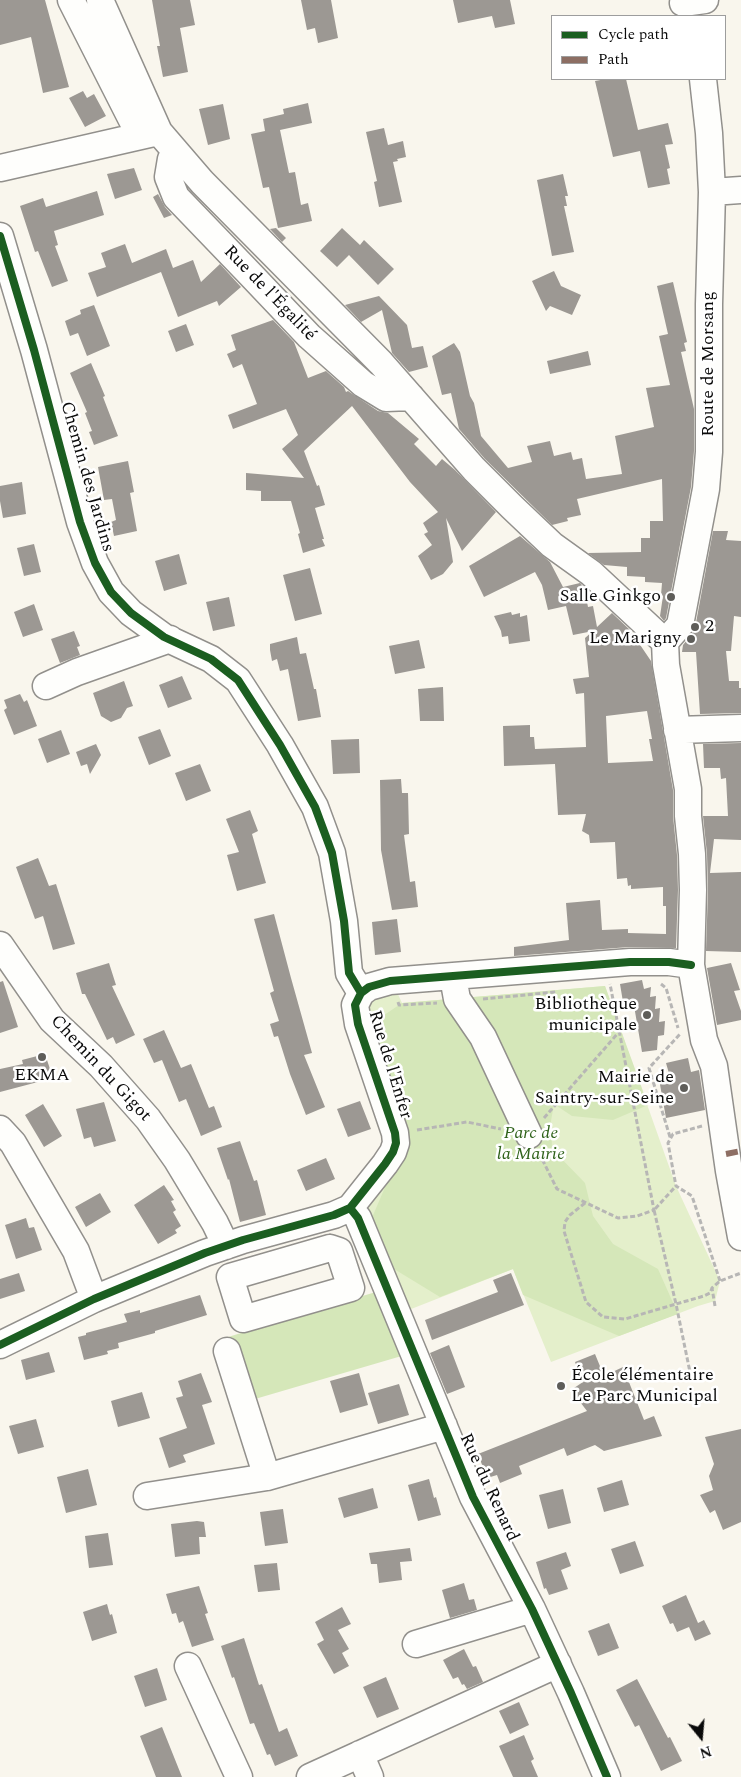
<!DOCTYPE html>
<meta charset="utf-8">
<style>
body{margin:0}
#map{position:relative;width:741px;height:1777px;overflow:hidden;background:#f9f6ed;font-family:Spectral,serif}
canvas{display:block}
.legend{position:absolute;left:551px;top:15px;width:175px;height:65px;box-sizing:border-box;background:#fff;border:1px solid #9d9d9d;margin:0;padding:6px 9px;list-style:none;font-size:15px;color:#0a0a0a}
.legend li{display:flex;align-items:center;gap:10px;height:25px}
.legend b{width:25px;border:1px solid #9d9d9d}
.north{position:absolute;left:676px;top:1712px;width:50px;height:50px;-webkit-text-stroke:4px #fff;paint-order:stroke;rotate:163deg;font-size:14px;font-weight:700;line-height:20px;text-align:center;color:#0a0a0a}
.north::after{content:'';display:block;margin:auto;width:18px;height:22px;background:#0a0a0a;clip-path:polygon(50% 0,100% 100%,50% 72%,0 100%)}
</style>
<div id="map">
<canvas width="741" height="1777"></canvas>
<ul class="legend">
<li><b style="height:6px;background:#1b5e20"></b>Cycle path</li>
<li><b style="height:6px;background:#8d6e63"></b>Path</li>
</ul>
<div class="north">N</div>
</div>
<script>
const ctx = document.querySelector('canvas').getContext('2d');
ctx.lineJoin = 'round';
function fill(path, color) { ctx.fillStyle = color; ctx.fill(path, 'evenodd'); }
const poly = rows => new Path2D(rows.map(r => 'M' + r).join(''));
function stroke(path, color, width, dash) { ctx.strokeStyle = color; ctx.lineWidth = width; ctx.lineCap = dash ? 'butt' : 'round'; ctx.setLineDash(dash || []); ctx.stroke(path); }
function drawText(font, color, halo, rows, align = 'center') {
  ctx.font = font + ' Spectral,serif'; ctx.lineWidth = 5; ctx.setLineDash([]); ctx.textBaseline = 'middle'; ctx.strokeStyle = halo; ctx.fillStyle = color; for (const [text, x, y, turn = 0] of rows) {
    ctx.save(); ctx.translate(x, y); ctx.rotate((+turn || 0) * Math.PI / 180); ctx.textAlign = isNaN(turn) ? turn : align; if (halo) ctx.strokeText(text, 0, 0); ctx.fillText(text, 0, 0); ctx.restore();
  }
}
fill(poly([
 [605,986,676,1186,720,1281,715,1301,698,1306,551,1362,513,1269,401,1313,360,1209,408,1152,365,1028,366,1001,396,990,402,1003]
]), '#e4efcb');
fill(poly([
 [605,986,648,1105,613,1120,572,1116,554,1104,551,1121,552,1149,585,1183,593,1216,613,1244,658,1269,678,1314,619,1336,523,1295,513,1269,440,1297,381,1261,368,1227,392,1171,408,1152,365,1028,402,1003],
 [379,1291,405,1355,255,1399,228,1337]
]), '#d5e7b9');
fill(poly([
 [0,0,45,0,69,87,43,93,31,37,0,45],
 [152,0,190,0,195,25,180,28,188,72,163,77,157,46,160,46],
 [301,0,331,0,338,38,318,43,315,28,307,30],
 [453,0,510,0,515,24,495,28,492,16,458,23],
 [606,79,626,79,638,130,668,123,673,144,665,145,670,168,667,169,670,184,648,188,640,151,613,157,595,81],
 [83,91,87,98,94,94,106,116,85,127,69,98],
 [308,103,312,123,280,130,289,173,295,172,301,205,308,203,312,221,278,228,269,187,263,188,251,134,265,131,263,119,284,114,283,109],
 [223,104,230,139,208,145,199,109],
 [384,128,388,145,403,141,406,157,397,159,398,161,393,162,402,202,379,207,374,182,377,181,366,132],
 [134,168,142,190,115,199,107,174],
 [563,174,568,196,565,196,567,206,564,206,574,252,552,256,537,180],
 [97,191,104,215,54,231,58,245,55,246,68,281,52,287,38,251,35,252,20,206,43,198,46,207],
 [158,194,165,207,172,215,164,218,153,197],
 [276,228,286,238,282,242,270,229],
 [342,228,360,245,364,240,394,269,378,285,349,255,337,267,320,251],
 [125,244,132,263,166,249,173,268,193,260,201,282,220,264,241,287,219,306,217,301,178,317,161,272,97,297,88,273,106,267,101,253],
 [554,271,561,286,581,295,572,315,550,306,546,311,532,281],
 [673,282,687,342,684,343,686,351,681,352,694,409,694,451,691,487,666,618,664,621,660,616,663,596,661,595,662,583,645,582,645,577,627,576,627,567,604,565,588,553,641,552,641,538,650,538,650,521,663,521,662,479,577,499,581,515,567,518,568,521,552,525,485,459,459,429,451,393,442,395,432,356,454,343,460,352,470,396,474,403,481,436,508,468,532,462,527,446,550,441,554,456,571,452,573,460,582,458,586,479,622,474,615,436,654,427,646,388,670,385,659,336,668,334,657,286],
 [379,296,407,325,412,348,423,346,428,367,409,372,392,353,382,310,361,322,345,305],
 [94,305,110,346,87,356,78,333,70,336,65,321,81,314,80,310],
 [273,320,294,342,308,378,326,371,344,387,346,392,348,391,378,411,388,413,419,439,414,444,436,466,442,459,455,470,496,512,462,551,446,518,453,562,443,574,431,580,418,556,432,545,424,534,428,532,423,523,438,512,410,482,352,406,304,451,317,486,319,485,325,505,315,508,324,539,322,539,325,546,303,553,298,534,300,533,291,501,261,501,261,491,246,490,246,473,304,478,282,449,298,435,286,409,233,429,228,415,257,404,242,364,233,368,227,354,236,350,231,335],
 [186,324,194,345,176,352,168,331],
 [588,351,591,365,550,374,547,361],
 [91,363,105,396,103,397,118,436,94,445,89,432,92,431,85,413,87,412,70,373],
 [128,461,134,492,130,493,137,531,114,536,111,522,116,520,112,499,104,500,98,467],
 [22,482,26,514,3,518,0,501,0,486],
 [713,531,728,531,726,540,741,541,741,617,734,616,731,651,726,651,729,681,739,681,739,688,741,688,741,713,700,714,696,652,682,652,683,645,691,635,695,628],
 [520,536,550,562,563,587,580,583,584,587,588,607,593,606,597,627,612,613,630,630,651,661,673,790,673,816,677,855,678,890,676,948,629,947,514,956,514,947,569,940,566,903,600,900,602,930,628,929,628,933,666,934,666,906,663,906,663,887,631,889,631,885,628,886,627,878,617,879,615,842,590,843,589,835,582,831,586,814,558,815,555,764,504,766,503,726,530,725,530,737,534,737,535,749,586,747,584,693,576,694,573,679,589,677,585,638,593,631,573,635,566,606,548,610,542,585,535,572,484,597,469,566],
 [647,711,652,739,649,739,653,761,608,763,606,716],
 [34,544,41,572,24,576,17,548],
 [179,554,187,584,164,591,155,561],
 [310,568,322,614,295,621,283,575],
 [229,597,235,626,213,631,206,602],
 [34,604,43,630,23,637,14,612],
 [511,612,512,615,520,613,520,617,527,615,530,641,509,644,508,636,502,637,501,631,494,616],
 [74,631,80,646,77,647,80,655,60,663,51,639],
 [297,637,300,654,306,653,314,689,316,689,321,717,298,721,288,669,280,671,277,659,272,661,270,650,270,644],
 [419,640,425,668,395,674,389,646],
 [182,676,192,699,168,708,159,685],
 [124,681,133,706,127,708,121,718,111,722,101,716,93,693],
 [443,687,444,721,420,721,418,689],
 [20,694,24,702,27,700,37,726,14,735,4,710,7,708,4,700],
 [160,729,171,756,149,765,138,737],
 [61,730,70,754,47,763,38,739],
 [359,739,360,773,333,774,331,740],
 [741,743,741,840,714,839,710,873,741,872,741,952,706,951,708,890,707,854,703,816,728,816,726,778,721,779,720,768,704,768,703,744],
 [96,744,101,755,90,774,87,764,81,766,76,752],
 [200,764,211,791,186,801,175,773],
 [401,779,402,793,408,793,409,834,404,835,410,882,415,881,418,907,392,910,381,850,380,780],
 [250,810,258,831,252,834,266,883,237,891,227,855,239,852,226,819],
 [38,858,49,886,56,884,75,944,53,950,43,916,35,919,16,867],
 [274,914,291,978,312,1053,304,1055,325,1107,306,1115,290,1074,278,1036,274,1037,270,1024,279,1021,270,993,274,991,254,919],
 [397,919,401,952,375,955,372,922],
 [109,963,116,985,112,986,135,1035,116,1044,113,1037,107,1040,85,994,82,994,76,973],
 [731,963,740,990,734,991,741,1011,741,1020,717,1025,707,968],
 [642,980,644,989,651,987,650,997,656,996,655,1009,660,1008,659,1022,665,1021,664,1035,658,1036,657,1050,642,1052,633,1000,623,1002,620,984],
 [3,981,18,1027,0,1033,0,982],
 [164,1030,181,1068,191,1064,209,1108,214,1106,222,1127,201,1136,186,1099,179,1102,162,1060,154,1063,143,1039],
 [45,1054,53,1078,0,1092,0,1069,23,1064,22,1060],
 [688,1058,691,1072,699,1070,705,1110,666,1118,659,1079,670,1077,666,1063],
 [360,1101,371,1129,348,1137,337,1109],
 [104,1102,116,1141,94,1147,91,1137,84,1139,76,1109],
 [43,1104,62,1136,44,1147,25,1115],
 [240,1141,254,1181,257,1180,266,1215,240,1222,229,1179,228,1180,217,1148],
 [326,1158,335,1179,306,1191,297,1170],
 [164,1185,174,1200,171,1201,176,1210,173,1212,181,1226,175,1230,177,1233,158,1244,134,1205],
 [100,1193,111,1212,86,1227,75,1207],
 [26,1218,29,1228,34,1227,42,1250,16,1259,5,1225],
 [19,1273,25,1291,0,1299,0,1279],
 [511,1273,524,1305,432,1340,425,1320,498,1292,493,1280],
 [200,1295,207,1315,155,1331,155,1333,118,1343,119,1348,107,1351,108,1354,84,1360,78,1337,86,1335,86,1333,127,1322,124,1314,140,1310,140,1313],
 [449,1345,465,1387,447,1394,430,1353],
 [49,1352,55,1372,26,1380,21,1360],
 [595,1354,604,1376,623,1367,644,1420,654,1416,662,1436,604,1451,595,1445,567,1456,564,1448,519,1466,522,1474,500,1483,497,1475,487,1478,478,1454,587,1411,571,1390,583,1382,575,1362],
 [201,1373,212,1402,202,1405,215,1444,183,1455,186,1462,169,1468,159,1438,187,1428,176,1398,183,1396,178,1381],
 [359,1373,368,1405,340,1413,330,1381],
 [399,1384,409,1415,378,1424,368,1393],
 [142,1392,150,1418,118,1427,111,1401],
 [36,1419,44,1447,18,1454,9,1426],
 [741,1429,741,1522,723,1530,715,1510,710,1513,700,1495,713,1490,709,1476,714,1464,705,1437],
 [88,1469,97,1505,66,1513,57,1477],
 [429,1479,434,1498,436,1497,441,1515,418,1521,408,1485],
 [622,1480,629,1505,604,1512,597,1488],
 [373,1488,378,1508,344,1518,338,1498],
 [563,1489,571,1523,548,1529,539,1495],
 [283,1509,288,1543,265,1546,260,1512],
 [197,1521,204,1522,206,1537,199,1537,200,1554,175,1557,171,1524],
 [108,1533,113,1565,89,1568,85,1536],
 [635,1541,644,1566,620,1574,611,1549],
 [410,1548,412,1561,400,1562,402,1580,379,1583,377,1564,371,1564,369,1553],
 [566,1552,571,1566,561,1570,568,1589,549,1595,546,1588,544,1589,536,1562],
 [277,1563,280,1590,258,1592,254,1565],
 [464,1583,469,1600,474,1599,477,1610,450,1618,442,1590],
 [199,1586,208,1613,205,1614,214,1640,192,1647,183,1621,179,1623,176,1613,172,1614,166,1594],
 [686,1595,698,1623,704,1620,711,1634,695,1641,689,1627,677,1632,673,1623,670,1624,662,1606],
 [107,1604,110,1615,112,1614,117,1633,92,1641,83,1612],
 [342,1607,351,1624,338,1630,349,1649,342,1653,349,1666,334,1674,317,1644,324,1640,315,1622],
 [609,1623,619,1648,598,1656,588,1631],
 [244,1638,259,1685,262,1684,279,1732,287,1728,298,1756,275,1766,270,1754,267,1755,254,1723,250,1724,234,1677,232,1678,221,1646],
 [464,1649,473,1667,476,1666,483,1682,467,1689,464,1684,462,1685,458,1677,453,1679,443,1660],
 [157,1668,167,1700,145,1707,134,1676],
 [386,1677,399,1709,377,1718,363,1687],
 [637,1679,668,1738,670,1737,682,1761,661,1771,639,1725,635,1727,616,1690],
 [519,1702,529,1725,510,1734,499,1711],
 [162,1727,182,1777,156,1777,140,1736],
 [524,1735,534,1759,531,1761,538,1777,513,1777,499,1746]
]), '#9c9893');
const minor = poly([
 [71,0,135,126,159,132],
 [100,0,159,132,202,182,381,363,474,469,512,507,552,545,591,573,665,642],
 [683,3,705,0],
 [176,152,171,159,168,177,176,197,251,275,309,336,363,384,386,398,411,397],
 [0,168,158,132],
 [712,192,741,190],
 [0,236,34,350,80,522,95,563,111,592,131,613,164,637,211,659,238,680,280,745,315,807,332,853,344,921,349,973,361,993],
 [665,642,666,665,688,789,688,816,692,854,693,890,691,965,704,1040,714,1066,729,1171,741,1237],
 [665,642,680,625,706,489,709,452,709,304,712,192,709,133,703,79],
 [46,686,77,672,170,639],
 [677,730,741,728],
 [0,945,52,1020,101,1066,148,1119,177,1160,215,1223,226,1246],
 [453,977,457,999,483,1037,529,1135],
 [0,1129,13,1143,76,1251,94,1299],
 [350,1208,358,1218,473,1497,532,1609,571,1693,607,1777],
 [330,1248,339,1251,351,1288,243,1319,230,1277,330,1248],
 [0,1345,94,1299,205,1253,243,1240,334,1215,350,1208,385,1164,393,1152,396,1143,395,1133,358,1024,355,1005,361,993,369,987,390,981,630,962,669,962,691,965],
 [227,1351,267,1477],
 [147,1496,267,1477,444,1426],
 [416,1644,532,1609],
 [188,1666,239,1777],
 [360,1754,370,1777],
 [310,1777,558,1664]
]);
stroke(minor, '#92908c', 29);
stroke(poly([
 [661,984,666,988,678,1028],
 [483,999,556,992],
 [398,1002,399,1005,437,1003],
 [544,1118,619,1032],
 [702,1126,673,1134,668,1143,676,1186,692,1196,720,1281],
 [417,1130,467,1122,501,1129],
 [670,1137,649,1068,680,1034],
 [539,1153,557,1189,618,1218,637,1216,654,1210,610,984],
 [585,1203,570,1215,565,1222,564,1231,586,1302,603,1317,625,1319,676,1304,654,1210,676,1186],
 [715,1306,712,1288,720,1281,741,1273],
 [691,1377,676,1304,704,1296,710,1293,712,1288]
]), '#b7b6b5', 3, [5, 2.5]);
stroke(minor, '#fefefc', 26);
stroke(poly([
 [726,1154,741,1151]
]), '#8d6e63', 6, [12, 6]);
stroke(poly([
 [0,236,34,350,80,522,95,563,111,592,131,613,164,637,211,659,238,680,280,745,315,807,332,853,344,921,349,973,361,993],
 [350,1208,358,1218,473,1497,532,1609,571,1693,607,1777],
 [0,1345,94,1299,205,1253,243,1240,334,1215,350,1208,385,1164,393,1152,396,1143,395,1133,358,1024,355,1005,361,993,369,987,390,981,630,962,669,962,691,965]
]), '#1b5e20', 8);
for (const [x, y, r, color] of [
 [671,597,5,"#5e5d59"],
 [695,627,5,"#5e5d59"],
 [691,639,5,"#5e5d59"],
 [647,1015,5,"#5e5d59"],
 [42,1057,5,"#5e5d59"],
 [684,1088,5,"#5e5d59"],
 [561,1386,5,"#5e5d59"]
]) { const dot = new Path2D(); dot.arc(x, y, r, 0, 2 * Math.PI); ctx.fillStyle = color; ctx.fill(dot); stroke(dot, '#fff', 2); }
drawText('18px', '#0a0a0a', '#fff', [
 ["Rue de l'Égalité",269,294,46],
 ["Route de Morsang",709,364,-90],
 ["Chemin des Jardins",86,477,74],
 ["Rue de l'Enfer",389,1065,73],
 ["Chemin du Gigot",100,1069,47],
 ["Rue du Renard",488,1488,65]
]);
drawText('18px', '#0a0a0a', '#fff', [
 ["Salle Ginkgo",661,597],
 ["2",705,627,"left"],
 ["Le Marigny",681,639],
 ["Bibliothèque",637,1005],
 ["municipale",637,1026],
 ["EKMA",42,1076,"center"],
 ["Mairie de",674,1078],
 ["Saintry-sur-Seine",674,1099],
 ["École élémentaire",571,1376,"left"],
 ["Le Parc Municipal",571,1397,"left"]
], 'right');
drawText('italic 18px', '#2f621a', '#fff', [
 ["Parc de",531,1134],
 ["la Mairie",531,1155]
]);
</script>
